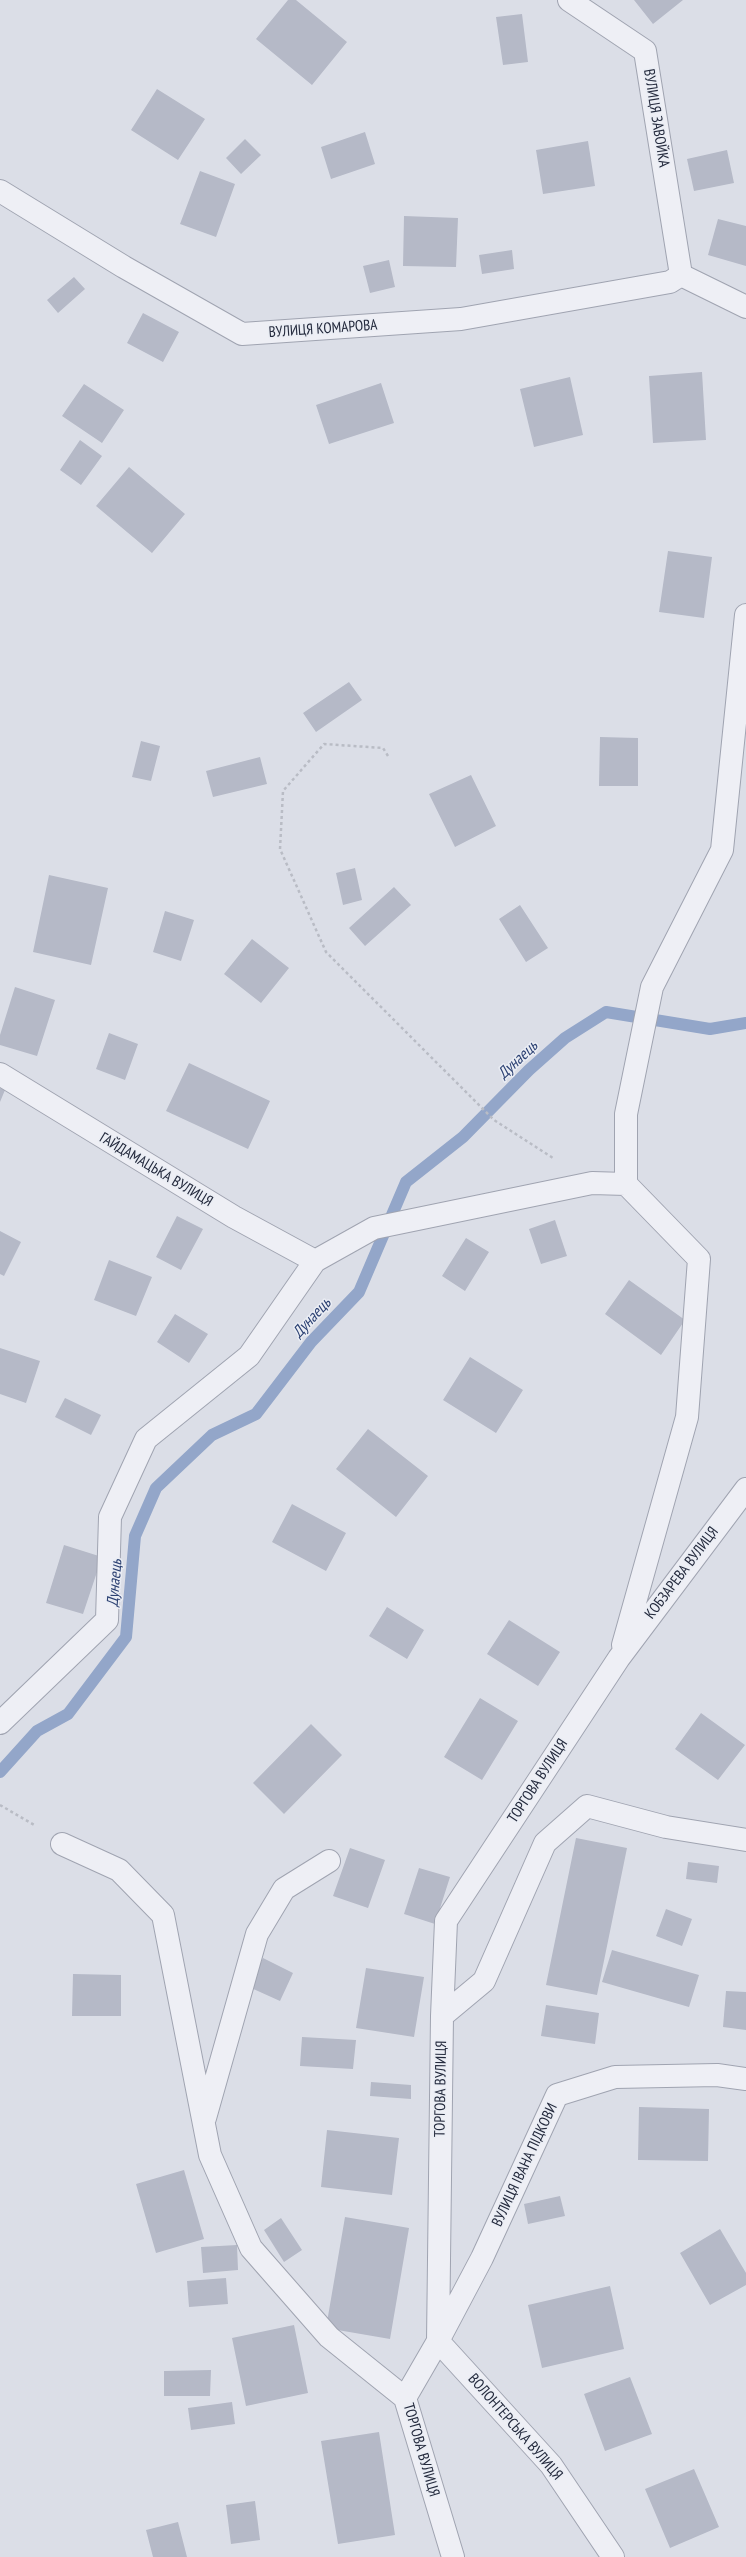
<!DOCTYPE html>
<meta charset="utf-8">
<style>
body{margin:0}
canvas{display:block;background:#dbdee7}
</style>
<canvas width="746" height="2557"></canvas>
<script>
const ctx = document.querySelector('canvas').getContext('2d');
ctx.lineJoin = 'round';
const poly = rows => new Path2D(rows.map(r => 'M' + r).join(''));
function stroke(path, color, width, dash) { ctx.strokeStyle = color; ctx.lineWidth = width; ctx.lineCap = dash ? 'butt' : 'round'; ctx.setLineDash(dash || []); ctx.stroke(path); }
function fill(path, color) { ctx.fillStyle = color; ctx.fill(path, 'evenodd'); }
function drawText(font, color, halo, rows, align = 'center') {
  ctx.font = font + ' "PT Sans Narrow",sans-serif'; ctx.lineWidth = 3; ctx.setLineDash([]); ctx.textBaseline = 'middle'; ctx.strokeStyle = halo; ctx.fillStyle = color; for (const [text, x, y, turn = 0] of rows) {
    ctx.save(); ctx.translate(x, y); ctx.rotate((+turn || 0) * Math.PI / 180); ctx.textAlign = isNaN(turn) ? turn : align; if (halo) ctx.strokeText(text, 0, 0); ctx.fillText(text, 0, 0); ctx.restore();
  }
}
stroke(poly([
 [0,1772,37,1731,68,1714,126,1637,135,1536,156,1488,212,1435,256,1414,311,1342,359,1292,406,1182,463,1137,529,1070,565,1038,606,1012,710,1029,746,1023]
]), '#93a6c9', 12);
fill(poly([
 [288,0,296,0,347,42,312,85,256,39],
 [634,0,683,0,653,24],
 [522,14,528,62,503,65,496,17],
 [157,89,205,119,178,160,131,130],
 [365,132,375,164,331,179,321,147],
 [245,139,261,155,241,174,226,158],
 [588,141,595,186,543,194,536,150],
 [727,150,734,183,694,191,687,159],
 [200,171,235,184,216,237,180,224],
 [404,216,458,218,456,267,403,266],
 [718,219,746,226,746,266,708,255],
 [512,250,514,269,482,274,479,255],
 [389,260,395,287,370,293,363,266],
 [74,277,85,289,58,313,47,300],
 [143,313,179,332,163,362,127,343],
 [702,372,706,440,653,443,649,376],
 [570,377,583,435,534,447,520,389],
 [381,383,394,423,329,444,316,405],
 [84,384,124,410,102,443,62,416],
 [80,440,102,456,81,485,60,470],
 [129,467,185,514,152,553,96,506],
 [668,551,712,557,704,618,659,612],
 [349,682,362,700,316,732,303,713],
 [600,737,638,738,638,786,599,786],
 [141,741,160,746,151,781,132,777],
 [260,757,267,784,213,797,206,771],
 [471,775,496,826,455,847,429,794],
 [355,868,362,900,343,905,336,873],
 [49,875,108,888,91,965,33,952],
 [394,887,411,905,365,946,349,928],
 [520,905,548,948,526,962,499,919],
 [165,911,194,920,181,961,153,952],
 [252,939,289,968,261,1003,224,974],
 [15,987,55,1000,37,1056,0,1045,0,1035],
 [109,1033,138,1044,125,1080,96,1069],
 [189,1063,270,1101,248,1149,166,1111],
 [0,1088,5,1090,0,1102],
 [177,1216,203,1229,181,1270,156,1257],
 [555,1220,567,1256,541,1264,529,1229],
 [0,1231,21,1242,4,1276,0,1274],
 [466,1238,489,1252,465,1291,442,1276],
 [109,1260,152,1277,136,1316,94,1300],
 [629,1280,685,1320,661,1355,605,1314],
 [175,1314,208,1334,189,1363,157,1342],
 [0,1348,40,1361,26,1403,0,1394],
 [470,1357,523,1390,496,1433,443,1400],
 [65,1398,101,1415,91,1435,55,1417],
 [368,1429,428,1476,396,1517,336,1469],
 [292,1504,346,1533,326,1571,272,1542],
 [64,1545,102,1557,83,1614,46,1603],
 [387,1607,424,1630,407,1659,369,1636],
 [509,1620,560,1652,538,1686,487,1654],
 [480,1698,518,1721,482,1780,444,1757],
 [701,1713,745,1745,718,1780,675,1749],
 [311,1724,342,1755,284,1814,253,1783],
 [576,1838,627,1848,597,1995,546,1985],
 [350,1848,385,1860,368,1908,333,1896],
 [688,1862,719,1866,717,1883,686,1879],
 [419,1868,450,1877,435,1924,404,1914],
 [666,1909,692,1919,682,1946,656,1936],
 [612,1950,699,1975,689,2007,602,1982],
 [263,1958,293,1973,280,2001,249,1987],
 [366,1968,424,1977,414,2037,356,2028],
 [73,1974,121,1975,121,2016,72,2016],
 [726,1991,746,1992,746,2030,723,2027],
 [546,2005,599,2013,595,2044,541,2036],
 [302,2037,356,2040,353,2069,300,2066],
 [371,2082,411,2085,411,2099,370,2096],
 [639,2107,709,2109,708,2161,638,2160],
 [327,2130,399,2138,392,2195,321,2187],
 [184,2170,204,2239,156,2253,136,2184],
 [560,2196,565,2216,528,2224,524,2204],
 [345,2217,409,2228,390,2339,326,2328],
 [281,2218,302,2250,284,2262,264,2230],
 [720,2229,746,2273,746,2285,710,2305,680,2253],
 [237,2245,238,2270,203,2273,201,2247],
 [226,2278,228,2304,189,2307,187,2281],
 [610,2286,624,2349,542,2368,528,2305],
 [294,2325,308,2393,246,2406,232,2338],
 [211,2370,210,2396,164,2396,164,2371],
 [630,2377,652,2434,605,2451,584,2394],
 [232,2402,235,2424,191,2430,188,2408],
 [379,2432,395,2535,338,2544,321,2441],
 [694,2469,719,2527,670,2548,645,2489],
 [255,2501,260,2540,231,2544,226,2505],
 [178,2522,187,2557,153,2557,146,2530]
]), '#b5b9c7');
const minor = poly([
 [569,0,645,51,681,275],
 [0,191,124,267,242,334,461,319,670,282,681,275],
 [681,275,746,307],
 [0,1074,234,1217,315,1261],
 [623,1645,687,1417,699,1259,626,1184,626,1114,652,987,722,850,746,615],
 [0,1723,107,1620,110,1517,146,1439,249,1356,315,1261,374,1228,592,1183,626,1184],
 [62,1844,119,1870,163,1915,210,2155,251,2248,329,2337,405,2398],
 [442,2016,484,1981,545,1843,587,1806,666,1827,746,1840],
 [205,2118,257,1934,284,1889,329,1861],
 [453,2557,405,2398,438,2341,442,2016,446,1921,619,1658,746,1489],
 [613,2557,551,2465,438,2341,482,2258,557,2095,615,2077,717,2075,746,2079]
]);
stroke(minor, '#a0a4b1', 24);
stroke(poly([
 [388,756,383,748,324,744,283,791,280,849,326,952,494,1120,553,1158],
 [0,1805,36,1826]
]), '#b9bcc5', 2.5, [3, 3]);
stroke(minor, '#eeeff5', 22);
drawText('15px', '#242a3d', '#eaedf4', [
 ["ВУЛИЦЯ ЗАВОЙКА",656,118,81],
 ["ВУЛИЦЯ КОМАРОВА",323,329,-4],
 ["ГАЙДАМАЦЬКА ВУЛИЦЯ",156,1170,31],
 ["КОБЗАРЕВА ВУЛИЦЯ",682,1573,-53],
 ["ТОРГОВА ВУЛИЦЯ",538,1781,-57],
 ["ТОРГОВА ВУЛИЦЯ",441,2089,-89],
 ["ВУЛИЦЯ ІВАНА ПІДКОВИ",525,2165,-65],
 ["ВОЛОНТЕРСЬКА ВУЛИЦЯ",515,2427,49],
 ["ТОРГОВА ВУЛИЦЯ",421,2450,74]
]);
drawText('italic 16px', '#2d4273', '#eaedf4', [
 ["Дунаець",518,1060,-43],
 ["Дунаець",312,1318,-47],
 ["Дунаець",115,1583,-85]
]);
</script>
